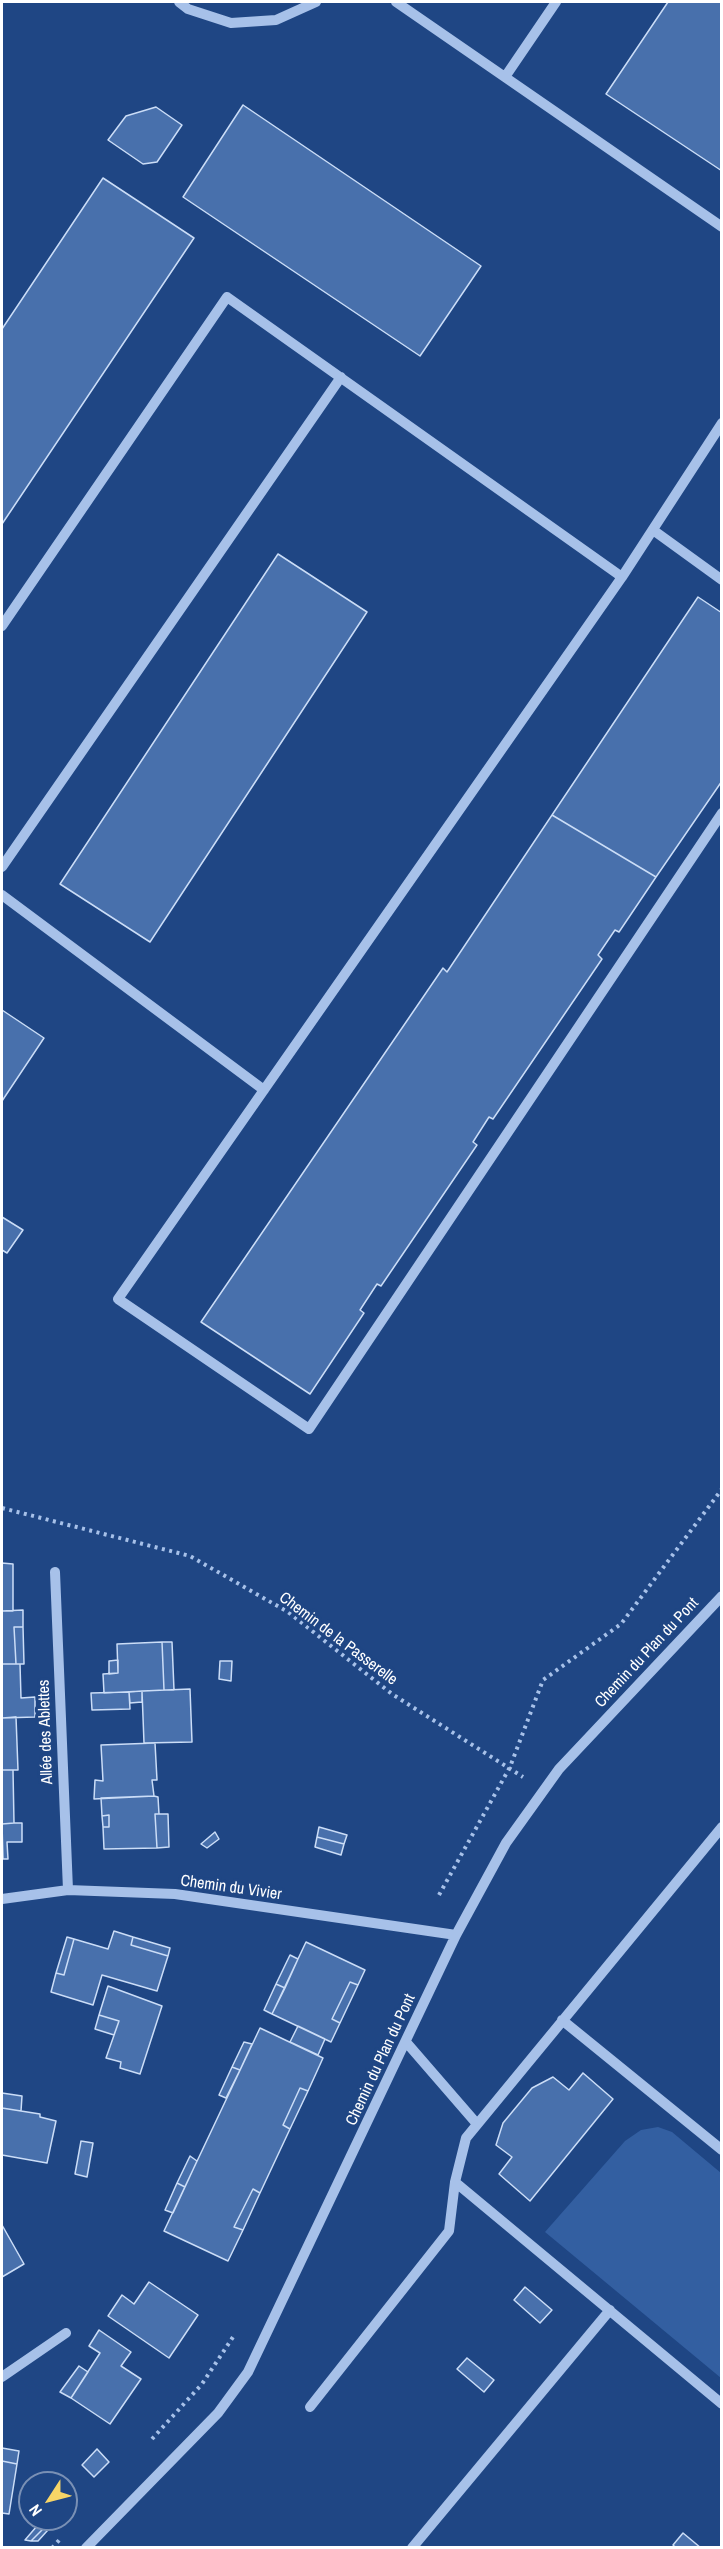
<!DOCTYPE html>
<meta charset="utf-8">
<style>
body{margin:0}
#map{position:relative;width:723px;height:2549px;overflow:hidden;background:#1f4684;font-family:"Archivo Narrow",sans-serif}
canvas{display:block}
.frame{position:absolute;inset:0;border:3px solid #fff;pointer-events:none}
.north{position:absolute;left:18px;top:2471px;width:60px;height:60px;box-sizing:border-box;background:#1f4684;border:2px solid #7990b5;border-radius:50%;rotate:234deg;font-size:16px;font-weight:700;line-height:24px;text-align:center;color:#fff}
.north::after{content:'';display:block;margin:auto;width:21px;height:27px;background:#f7d567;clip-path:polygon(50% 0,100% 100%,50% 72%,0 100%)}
</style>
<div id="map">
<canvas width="723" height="2549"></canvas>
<div class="frame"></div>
<div class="north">N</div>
</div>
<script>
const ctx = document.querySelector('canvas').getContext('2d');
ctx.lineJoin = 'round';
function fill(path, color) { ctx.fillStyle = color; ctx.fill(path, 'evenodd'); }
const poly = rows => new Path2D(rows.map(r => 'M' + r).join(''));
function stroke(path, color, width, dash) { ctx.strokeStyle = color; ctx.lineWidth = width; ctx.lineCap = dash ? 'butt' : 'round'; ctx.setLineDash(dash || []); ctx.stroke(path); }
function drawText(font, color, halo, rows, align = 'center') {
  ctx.font = font + ' "Archivo Narrow",sans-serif'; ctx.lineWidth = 6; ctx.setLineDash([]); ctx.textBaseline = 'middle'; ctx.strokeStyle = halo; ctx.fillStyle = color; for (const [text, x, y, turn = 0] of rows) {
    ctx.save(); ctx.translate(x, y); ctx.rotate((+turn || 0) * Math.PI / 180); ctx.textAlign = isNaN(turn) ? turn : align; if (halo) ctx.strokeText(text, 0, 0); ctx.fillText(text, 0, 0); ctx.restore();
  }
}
fill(poly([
 [658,2127,672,2132,721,2173,721,2378,545,2232,625,2141,641,2130]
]), '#335fa1');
const building = poly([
 [668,2,722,2,722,171,606,94,668,2],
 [243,105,481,266,420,356,183,197,243,105],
 [156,107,182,125,157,162,143,164,108,140,126,116,156,107],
 [103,178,194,238,2,524,2,329,103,178],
 [278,554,367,612,150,942,60,884,278,554],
 [698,597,722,613,722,781,656,877,552,815,698,597],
 [552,815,656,877,619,932,615,930,598,955,602,959,493,1119,489,1117,473,1142,477,1145,381,1286,377,1284,360,1310,364,1313,310,1394,201,1322,443,968,447,972,552,815],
 [2,1010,44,1038,2,1101,2,1010],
 [2,1217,23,1230,7,1253,2,1250,2,1217],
 [2,1563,13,1564,13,1611,2,1611,2,1563],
 [23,1610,23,1627,14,1627,16,1664,2,1664,2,1611,23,1610],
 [14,1627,23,1627,24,1664,16,1664,14,1627],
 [162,1642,172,1642,174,1690,164,1690,162,1642],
 [162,1642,164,1690,104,1693,103,1674,118,1673,117,1644,162,1642],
 [118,1660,118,1673,109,1674,109,1661,118,1660],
 [220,1661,232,1661,231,1681,219,1679,220,1661],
 [2,1664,20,1664,21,1698,35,1697,35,1717,2,1718,2,1664],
 [190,1689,192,1742,144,1743,142,1691,190,1689],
 [142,1691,142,1702,130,1703,129,1692,142,1691],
 [129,1692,130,1709,92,1710,91,1693,129,1692],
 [16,1717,18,1770,2,1770,2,1718,16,1717],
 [155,1743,157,1780,152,1780,154,1796,94,1799,95,1780,103,1781,101,1745,155,1743],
 [2,1770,13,1770,14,1823,2,1824,2,1770],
 [154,1796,158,1797,159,1814,155,1814,157,1848,104,1849,103,1827,109,1827,109,1815,102,1816,101,1798,154,1796],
 [155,1814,168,1814,169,1847,157,1848,155,1814],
 [109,1815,109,1827,103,1827,102,1816,109,1815],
 [14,1823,22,1823,22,1842,7,1842,8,1859,3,1859,2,1824,14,1823],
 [319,1827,347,1835,344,1844,317,1837,319,1827],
 [215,1832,219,1839,207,1848,201,1844,215,1832],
 [317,1837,344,1844,341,1855,315,1847,317,1837],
 [114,1931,133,1937,131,1945,168,1956,157,1991,102,1975,93,2005,51,1992,56,1973,64,1975,74,1939,108,1949,114,1931],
 [67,1937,74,1939,64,1975,56,1973,67,1937],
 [133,1937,170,1948,168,1956,131,1945,133,1937],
 [306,1942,365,1970,358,1985,350,1982,332,2019,340,2023,331,2042,272,2014,306,1942],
 [290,1955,298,1959,285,1988,276,1984,290,1955],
 [350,1982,358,1985,340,2023,332,2019,350,1982],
 [276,1984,285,1988,272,2014,264,2010,276,1984],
 [108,1986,162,2006,140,2074,120,2068,121,2062,106,2058,119,2021,99,2015,108,1986],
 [99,2015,119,2021,114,2035,95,2029,99,2015],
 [298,2026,325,2039,318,2055,290,2042,298,2026],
 [260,2028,323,2058,308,2091,300,2088,283,2125,290,2129,260,2193,253,2189,234,2227,243,2230,228,2261,164,2231,260,2028],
 [244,2042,252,2044,240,2070,232,2067,244,2042],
 [232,2067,240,2070,226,2098,219,2095,232,2067],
 [583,2073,613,2099,530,2201,499,2174,512,2157,496,2145,503,2123,532,2088,553,2077,569,2090,583,2073],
 [300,2088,308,2091,290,2129,283,2125,300,2088],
 [2,2093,22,2096,21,2111,2,2108,2,2093],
 [2,2108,40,2114,40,2117,56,2121,47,2163,2,2155,2,2108],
 [81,2141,93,2143,87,2177,75,2174,81,2141],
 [190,2156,197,2161,185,2187,177,2183,190,2156],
 [177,2183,185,2187,173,2213,165,2210,177,2183],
 [253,2189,260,2193,243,2230,234,2227,253,2189],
 [2,2225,24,2264,2,2277,2,2225],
 [149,2282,198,2315,169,2358,108,2316,122,2295,134,2304,149,2282],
 [525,2287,552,2310,540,2323,514,2300,525,2287],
 [99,2330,131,2352,121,2366,141,2379,110,2424,71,2398,100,2353,89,2346,99,2330],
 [467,2358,494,2380,484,2392,457,2369,467,2358],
 [79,2366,88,2372,71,2398,60,2392,79,2366],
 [2,2448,19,2451,17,2464,2,2461,2,2448],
 [97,2449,109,2462,94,2477,82,2465,97,2449],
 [2,2461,17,2464,9,2514,2,2513,2,2461],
 [43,2519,53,2519,31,2541,25,2540,43,2519],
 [53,2519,57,2520,38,2541,31,2541,53,2519],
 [683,2533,701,2548,676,2548,673,2545,683,2533]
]);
fill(building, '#4870ac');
stroke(building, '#cbddf7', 1.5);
stroke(poly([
 [2,1508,190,1556,288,1612,392,1694,523,1777],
 [439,1895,510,1767,543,1680,621,1624,722,1489],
 [152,2439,202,2384,233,2337],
 [52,2548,62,2537]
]), '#a7c1e9', 4, [3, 4.5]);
stroke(poly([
 [179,2,188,9,231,23,276,20,316,2],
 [396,2,722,227],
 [505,77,556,2],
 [653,530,722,580],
 [622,577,118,1299,309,1429,722,813],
 [2,626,227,297,622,577,722,423],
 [2,867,341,377],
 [2,895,264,1090],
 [55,1572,68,1890],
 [2,1899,68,1890,175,1894,456,1935],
 [562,2020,722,2150],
 [406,2042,477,2124],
 [455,2182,722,2404],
 [2,2377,66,2333],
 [310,2407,449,2231,455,2182,466,2138,722,1827],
 [86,2548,218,2413,248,2372,456,1935,506,1843,559,1769,722,1596],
 [412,2548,610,2310]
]), '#a7c1e9', 10);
drawText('16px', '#fff', '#1f4684', [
 ["Chemin de la Passerelle",338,1639,37],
 ["Chemin du Plan du Pont",647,1653,-47],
 ["Allée des Ablettes",46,1732,-92],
 ["Chemin du Vivier",231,1888,8],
 ["Chemin du Plan du Pont",381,2060,-65]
]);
</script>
